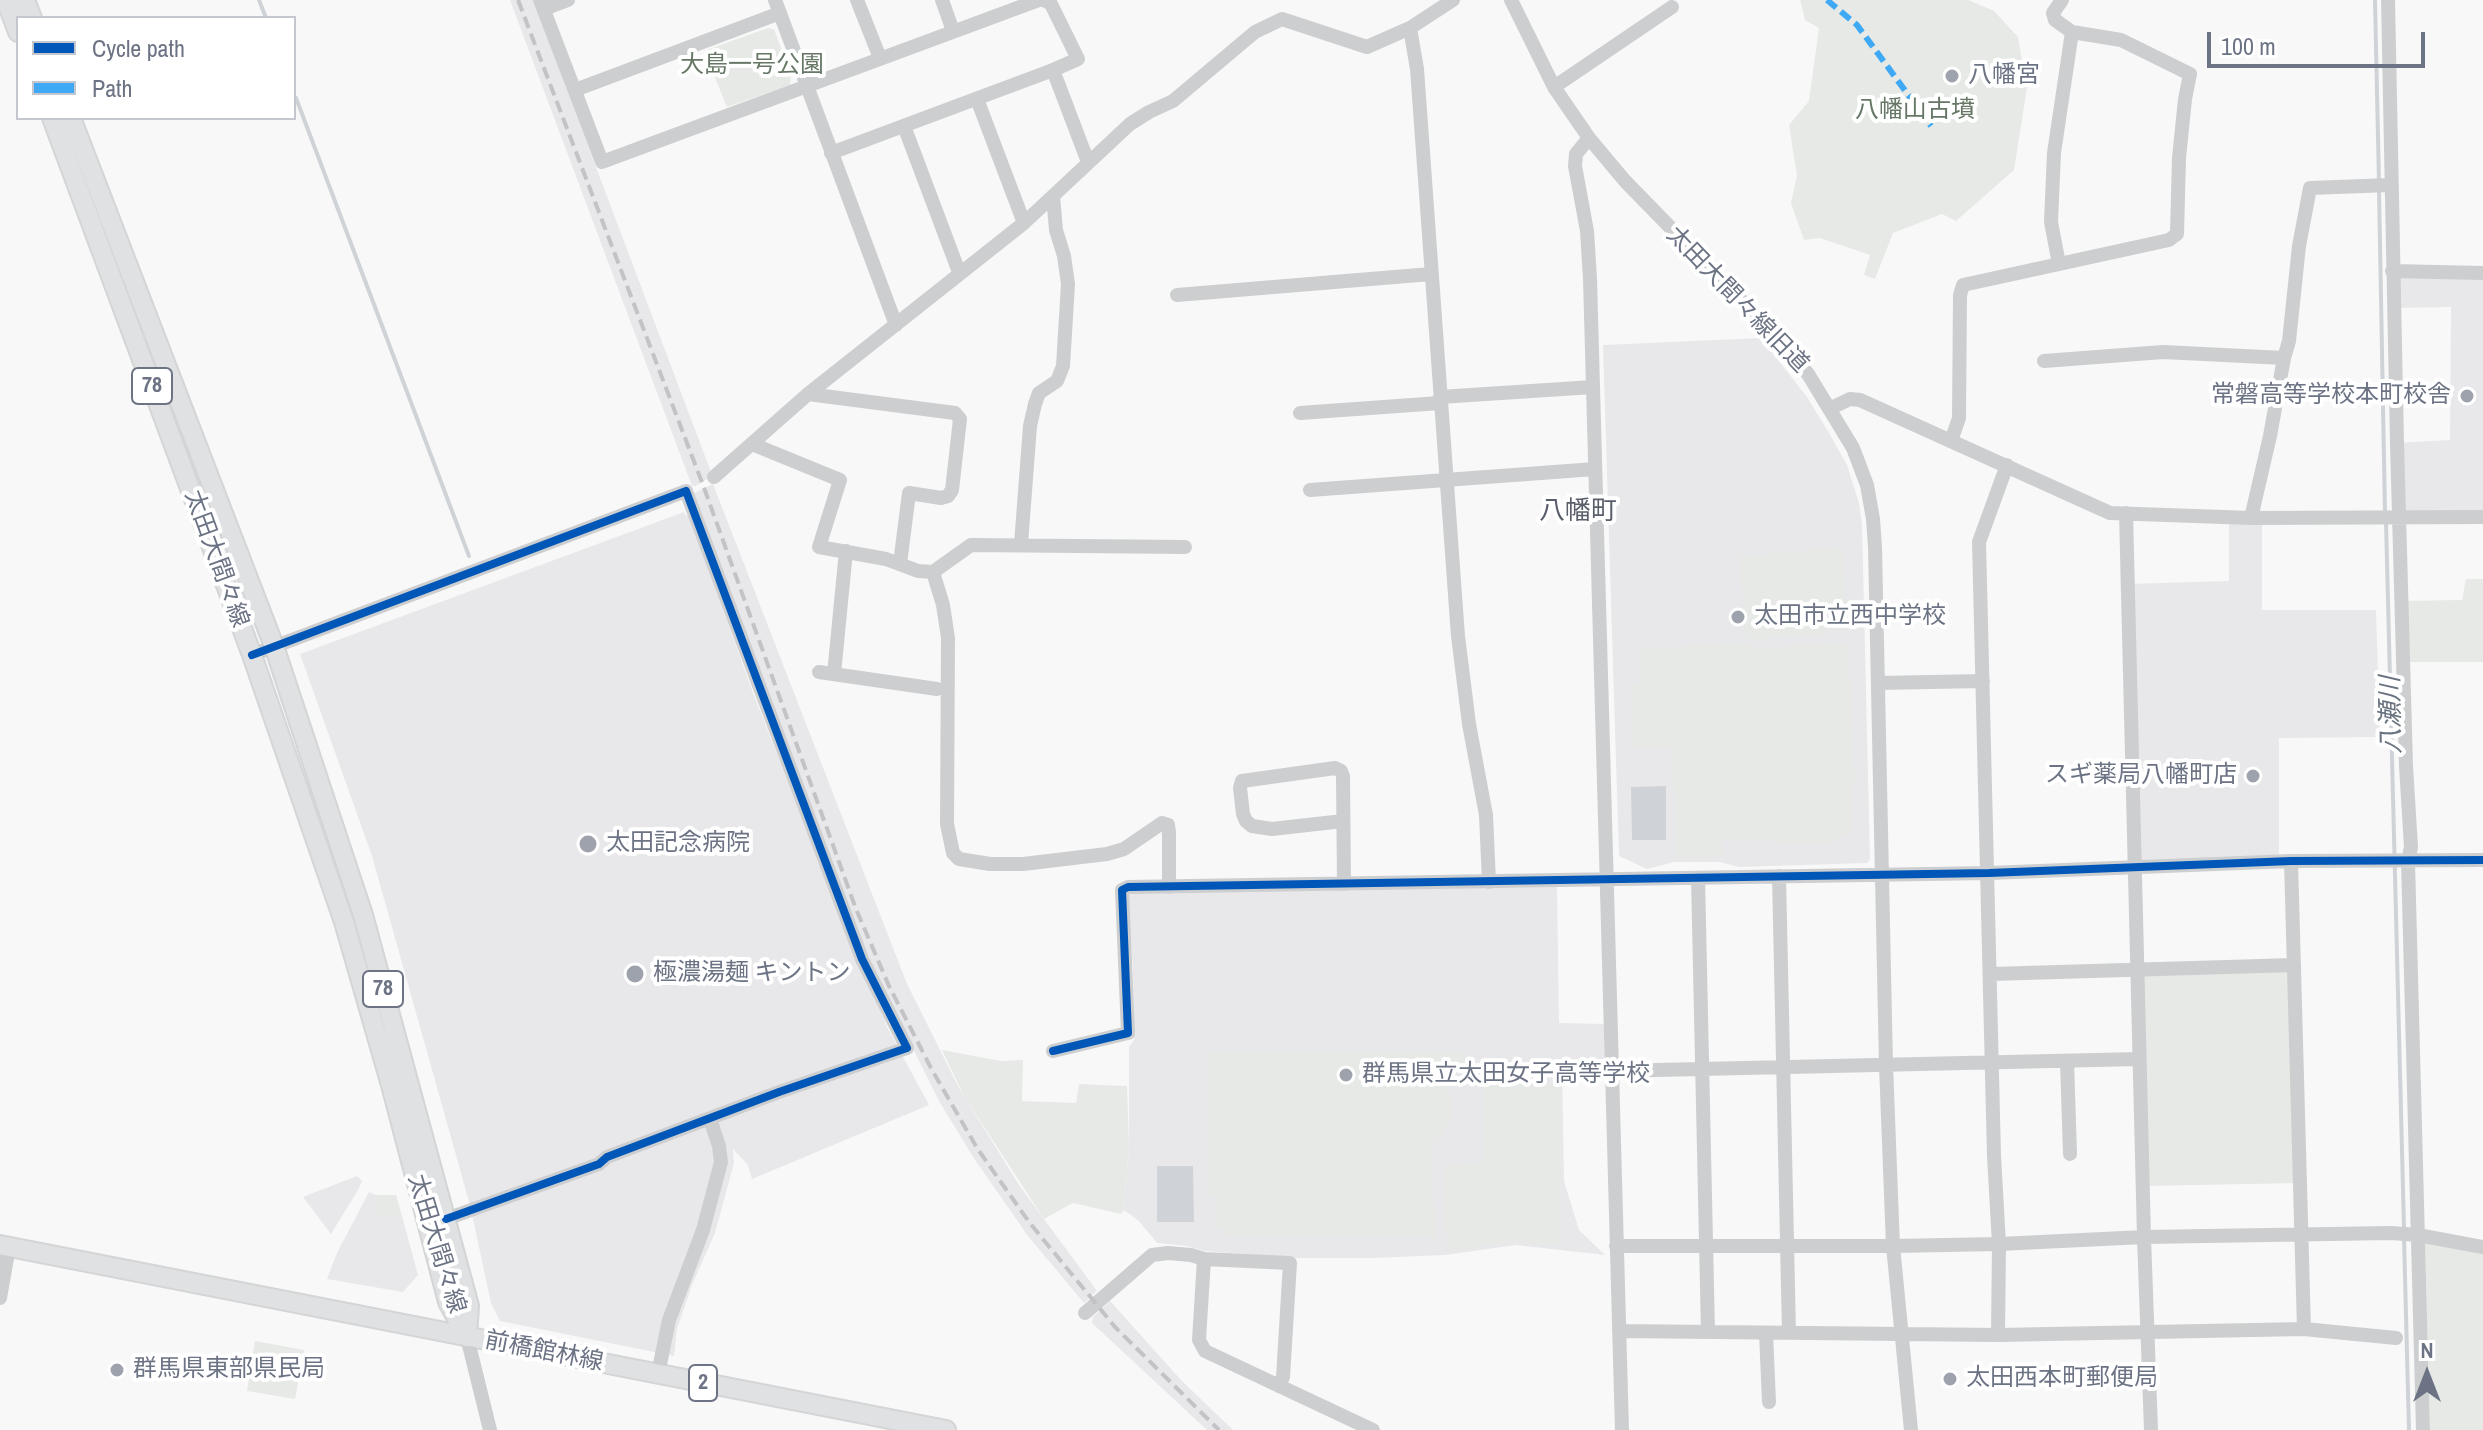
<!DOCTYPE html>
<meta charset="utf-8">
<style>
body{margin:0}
#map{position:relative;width:2483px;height:1430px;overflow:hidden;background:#f8f8f8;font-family:"Archivo Narrow",sans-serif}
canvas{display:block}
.legend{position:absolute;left:16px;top:16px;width:280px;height:104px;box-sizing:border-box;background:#fff;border:2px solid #c4c7ce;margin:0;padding:10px 14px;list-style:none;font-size:24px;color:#6c7384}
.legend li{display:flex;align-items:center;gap:16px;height:40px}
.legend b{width:40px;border:2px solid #c4c7ce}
.north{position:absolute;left:2387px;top:1334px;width:80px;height:80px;-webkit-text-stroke:6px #fff;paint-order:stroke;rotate:0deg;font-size:22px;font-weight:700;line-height:32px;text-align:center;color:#6c7384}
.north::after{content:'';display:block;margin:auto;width:28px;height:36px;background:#6c7384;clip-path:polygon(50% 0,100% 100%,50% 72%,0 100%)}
.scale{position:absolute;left:2207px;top:32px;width:218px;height:36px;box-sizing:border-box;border:4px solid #6c7384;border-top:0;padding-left:10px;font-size:24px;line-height:28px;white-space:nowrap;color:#6c7384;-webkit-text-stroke:6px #fff;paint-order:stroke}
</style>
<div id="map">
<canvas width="2483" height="1430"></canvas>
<ul class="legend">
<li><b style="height:10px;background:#0057b8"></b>Cycle path</li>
<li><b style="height:10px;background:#3fa9f5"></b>Path</li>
</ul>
<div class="north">N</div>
<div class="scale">100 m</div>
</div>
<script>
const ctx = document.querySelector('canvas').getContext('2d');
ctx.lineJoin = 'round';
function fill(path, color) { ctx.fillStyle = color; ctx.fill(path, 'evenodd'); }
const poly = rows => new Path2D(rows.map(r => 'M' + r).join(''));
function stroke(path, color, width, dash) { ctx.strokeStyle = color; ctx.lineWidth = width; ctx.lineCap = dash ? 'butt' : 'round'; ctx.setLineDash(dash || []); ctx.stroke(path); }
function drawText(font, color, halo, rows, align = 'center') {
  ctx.font = font + ' "Archivo Narrow","Noto Sans JP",sans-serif'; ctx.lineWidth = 8; ctx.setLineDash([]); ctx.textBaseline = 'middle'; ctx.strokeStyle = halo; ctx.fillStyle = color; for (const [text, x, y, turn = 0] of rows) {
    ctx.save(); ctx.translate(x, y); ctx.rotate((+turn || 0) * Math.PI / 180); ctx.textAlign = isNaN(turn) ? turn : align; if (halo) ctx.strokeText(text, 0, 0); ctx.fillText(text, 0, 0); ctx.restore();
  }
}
fill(poly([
 [510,0,533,0,711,472,707,479,696,486,692,486],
 [2392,271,2483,273,2483,517,2399,519,2397,443,2450,440,2451,307,2393,308],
 [1761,338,1807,397,1829,433,1847,465,1859,503,1862,524,1870,859,1867,863,1739,867,1720,862,1674,862,1647,869,1619,856,1603,345],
 [713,484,907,984,958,1086,1019,1185,1097,1291,1084,1303,1028,1236,973,1157,939,1101,884,991,864,946,694,493],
 [684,512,686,516,689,515,753,693,842,919,888,1029,929,1105,752,1179,748,1165,733,1149,734,1163,715,1233,692,1285,677,1329,674,1356,500,1321,491,1303,470,1205,372,856,300,654],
 [2229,517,2262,518,2262,610,2376,610,2380,737,2279,738,2279,861,2134,868,2128,584,2229,581],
 [1557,887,1559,1023,1604,1024,1605,1065,1562,1066,1564,1181,1579,1230,1605,1255,1516,1245,1445,1255,1372,1258,1298,1258,1205,1251,1187,1246,1157,1243,1139,1221,1124,1210,1129,1146,1129,1047,1134,1040,1133,970,1127,894,1129,892],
 [357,1176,362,1181,358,1190,331,1234,303,1197],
 [369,1192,376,1195,376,1214,402,1216,418,1275,403,1292,327,1279,337,1253],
 [1110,1301,1182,1381,1233,1430,1207,1430,1092,1323,1093,1317]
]), '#e8e8ea');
fill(poly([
 [1800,0,1968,0,1994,11,2018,37,2023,67,2029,75,2014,170,1956,221,1942,214,1893,233,1875,279,1864,275,1870,255,1820,238,1804,240,1791,203,1797,176,1789,125,1809,101,1819,28,1805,20],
 [768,28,774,29,791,75,790,85,727,107,704,51],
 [1842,547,1848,632,1746,640,1740,556],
 [2466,579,2483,579,2483,662,2403,662,2401,601,2462,600],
 [1739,642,1759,648,1843,643,1848,647,1855,786,1850,787,1852,828,1833,844,1722,839,1721,850,1724,856,1675,858,1673,747,1633,747,1631,683,1641,682,1638,650],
 [2294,965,2300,1183,2143,1186,2137,970],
 [942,1050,1001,1061,1023,1060,1022,1101,1076,1103,1079,1084,1127,1086,1129,1146,1124,1210,1121,1214,1073,1203,1044,1219,964,1096],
 [1464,1050,1465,1067,1435,1068,1449,1088,1452,1108,1451,1119,1445,1130,1431,1143,1435,1238,1231,1238,1215,1223,1216,1198,1208,1198,1207,1051],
 [1559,1084,1561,1246,1513,1242,1447,1251,1444,1165,1484,1163,1482,1086],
 [376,1195,396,1195,402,1216,376,1215],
 [2425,1240,2483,1252,2483,1430,2430,1430],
 [255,1341,304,1350,295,1399,247,1391]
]), '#e6e9e6');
fill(poly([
 [1666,786,1666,840,1632,840,1631,787],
 [1157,1166,1193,1166,1194,1222,1157,1222]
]), '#cfd2d7');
stroke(poly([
 [259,0,266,18],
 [2375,0,2379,182],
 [296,98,469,556],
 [2379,190,2385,513],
 [2386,522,2404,1229],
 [2404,1238,2409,1430]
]), '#cfd2d7', 4);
const major = poly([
 [6,0,18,32],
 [25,0,32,18],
 [52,118,252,655,344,922,391,1085,448,1302,467,1337],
 [71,118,274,646,363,915,469,1306,467,1337],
 [0,1245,946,1430]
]);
stroke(major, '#d4d5d6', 22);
stroke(poly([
 [540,0,602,162,1039,0],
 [775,0,896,325],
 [857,0,880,58],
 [942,0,953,31],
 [1511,0,1554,87,1589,138,1625,181,1782,342,1808,374,1853,448,1867,485,1873,519,1875,547,1886,1065,1893,1246,1911,1430],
 [2388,0,2397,443,2406,766,2411,847,2408,861,2423,1430],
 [544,9,568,0],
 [1410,28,1417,69,1458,636,1469,724,1486,815,1489,882],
 [1053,70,1088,162],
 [1554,87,1672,7],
 [575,90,780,13],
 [977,99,1024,223],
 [904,126,959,272],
 [1589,138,1576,154,1575,166,1587,231,1590,279,1622,1430],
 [831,153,1053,70,1078,59,1051,4,1044,0],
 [2059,264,2051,222,2054,153,2072,32],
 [2392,271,2483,273],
 [1177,295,1431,274],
 [2044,361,2163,352,2284,358],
 [808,394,955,413,960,419,952,490,948,496,941,498,909,493,900,564],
 [1440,397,1593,387],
 [1831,408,1850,399,1860,400,2110,513,2251,518,2483,517],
 [1300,413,1440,403],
 [1951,441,1959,418,1960,295,1963,285,2169,240,2177,234,2179,158,2185,99,2190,74,2121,40,2072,32,2055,20,2053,13,2062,0],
 [752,444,840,480,819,547,886,559,918,571,933,572,971,545,1185,547],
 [714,477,808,394,1024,223,1130,124,1149,112,1173,101,1255,32,1282,19,1367,47,1410,28,1453,0],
 [1310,490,1595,469],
 [2126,513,2144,1237,2151,1430],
 [2251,518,2270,436,2284,358,2289,341,2299,246,2310,188,2390,185],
 [1021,544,1030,426,1035,404,1039,393,1057,381,1063,366,1068,284,1064,256,1056,230,1053,196],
 [933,572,943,605,948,638,947,824,953,853,959,859,990,864,1023,864,1107,854,1124,849,1162,823,1168,825,1169,832,1169,887],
 [252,655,686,491,862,959,907,1048,779,1092,607,1157,599,1164,446,1219],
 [819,672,937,689],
 [834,674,846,551],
 [1878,683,1983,681],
 [1343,821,1272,829,1252,826,1246,821,1243,814,1240,788,1242,781,1335,768,1341,771,1343,776,1344,884],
 [2291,861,2304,1329],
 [1779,876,1789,1333],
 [1698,878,1708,1332],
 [1991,974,2294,965],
 [1053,1051,1128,1033,1122,890,1128,887,1989,873,2291,861,2483,860],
 [2067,1061,2070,1154],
 [1613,1071,2139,1059],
 [1616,1246,1893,1246,1999,1244,2144,1237,2391,1233,2418,1235,2483,1247],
 [1204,1259,1290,1263,1283,1377,1279,1386],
 [0,1298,9,1247],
 [1085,1313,1152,1255,1168,1253,1191,1255,1204,1259,1199,1340,1205,1351,1373,1430],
 [1619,1331,1998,1335,2304,1329,2396,1338],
 [1766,1333,1769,1402],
 [1998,1335,1999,1244,1994,1156,1979,542,2007,465],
 [467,1337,490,1430],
 [658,1374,669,1320,703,1230,721,1162,719,1146,710,1119]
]), '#cdcecf', 14);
stroke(major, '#e0e1e2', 18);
stroke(poly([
 [518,0,703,485,856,909,889,986,932,1070,977,1148,1029,1222,1115,1327,1219,1430]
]), '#c3c3c5', 4, [12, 6]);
stroke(poly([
 [1827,0,1857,25,1931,126]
]), '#3fa9f5', 6, [12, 6]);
stroke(poly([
 [252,655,686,491,862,959,907,1048,779,1092,607,1157,599,1164,446,1219],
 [1053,1051,1128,1033,1122,890,1128,887,1989,873,2291,861,2483,860]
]), '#0057b8', 8);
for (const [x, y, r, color] of [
 [1952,76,8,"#9da2ad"],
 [2467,396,8,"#9da2ad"],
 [1738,617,8,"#9da2ad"],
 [2253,776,8,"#9da2ad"],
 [588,844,10,"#9da2ad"],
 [635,974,10,"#9da2ad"],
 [1346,1075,8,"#9da2ad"],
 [117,1370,8,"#9da2ad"],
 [1950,1379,8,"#9da2ad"]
]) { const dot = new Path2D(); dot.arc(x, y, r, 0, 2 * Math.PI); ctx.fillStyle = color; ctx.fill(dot); stroke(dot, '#fff', 3); }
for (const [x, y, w] of [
 [152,386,40],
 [383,989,40],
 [703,1383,28]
]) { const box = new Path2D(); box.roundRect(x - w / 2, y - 18, w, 36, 6); ctx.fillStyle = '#fff'; ctx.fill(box); stroke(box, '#6c7384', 2); }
drawText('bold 22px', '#6c7384', null, [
 ["78",152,386],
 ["78",383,989],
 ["2",703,1383]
]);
drawText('24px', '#676', '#fff', [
 ["大島一号公園",752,66],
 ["八幡山古墳",1915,111]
]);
drawText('24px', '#6c7384', '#fff', [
 ["八幡宮",1968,76],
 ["常磐高等学校本町校舎",2451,396,"right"],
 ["太田市立西中学校",1754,617],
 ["スギ薬局八幡町店",2237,776,"right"],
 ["太田記念病院",606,844],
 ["極濃湯麺 キントン",653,974],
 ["群馬県立太田女子高等学校",1362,1075],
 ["群馬県東部県民局",133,1370],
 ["太田西本町郵便局",1966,1379]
], 'left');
drawText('24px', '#6c7384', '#fff', [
 ["太田大間々線旧道",1737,300,46],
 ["太田大間々線",216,559,70],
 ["太田大間々線",436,1244,73],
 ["前橋館林線",544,1352,11]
]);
drawText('26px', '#595e6a', '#fff', [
 ["八幡町",1578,512]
]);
drawText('italic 26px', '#68737f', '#fff', [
 ["八瀬川",2392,715,-91]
]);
</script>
